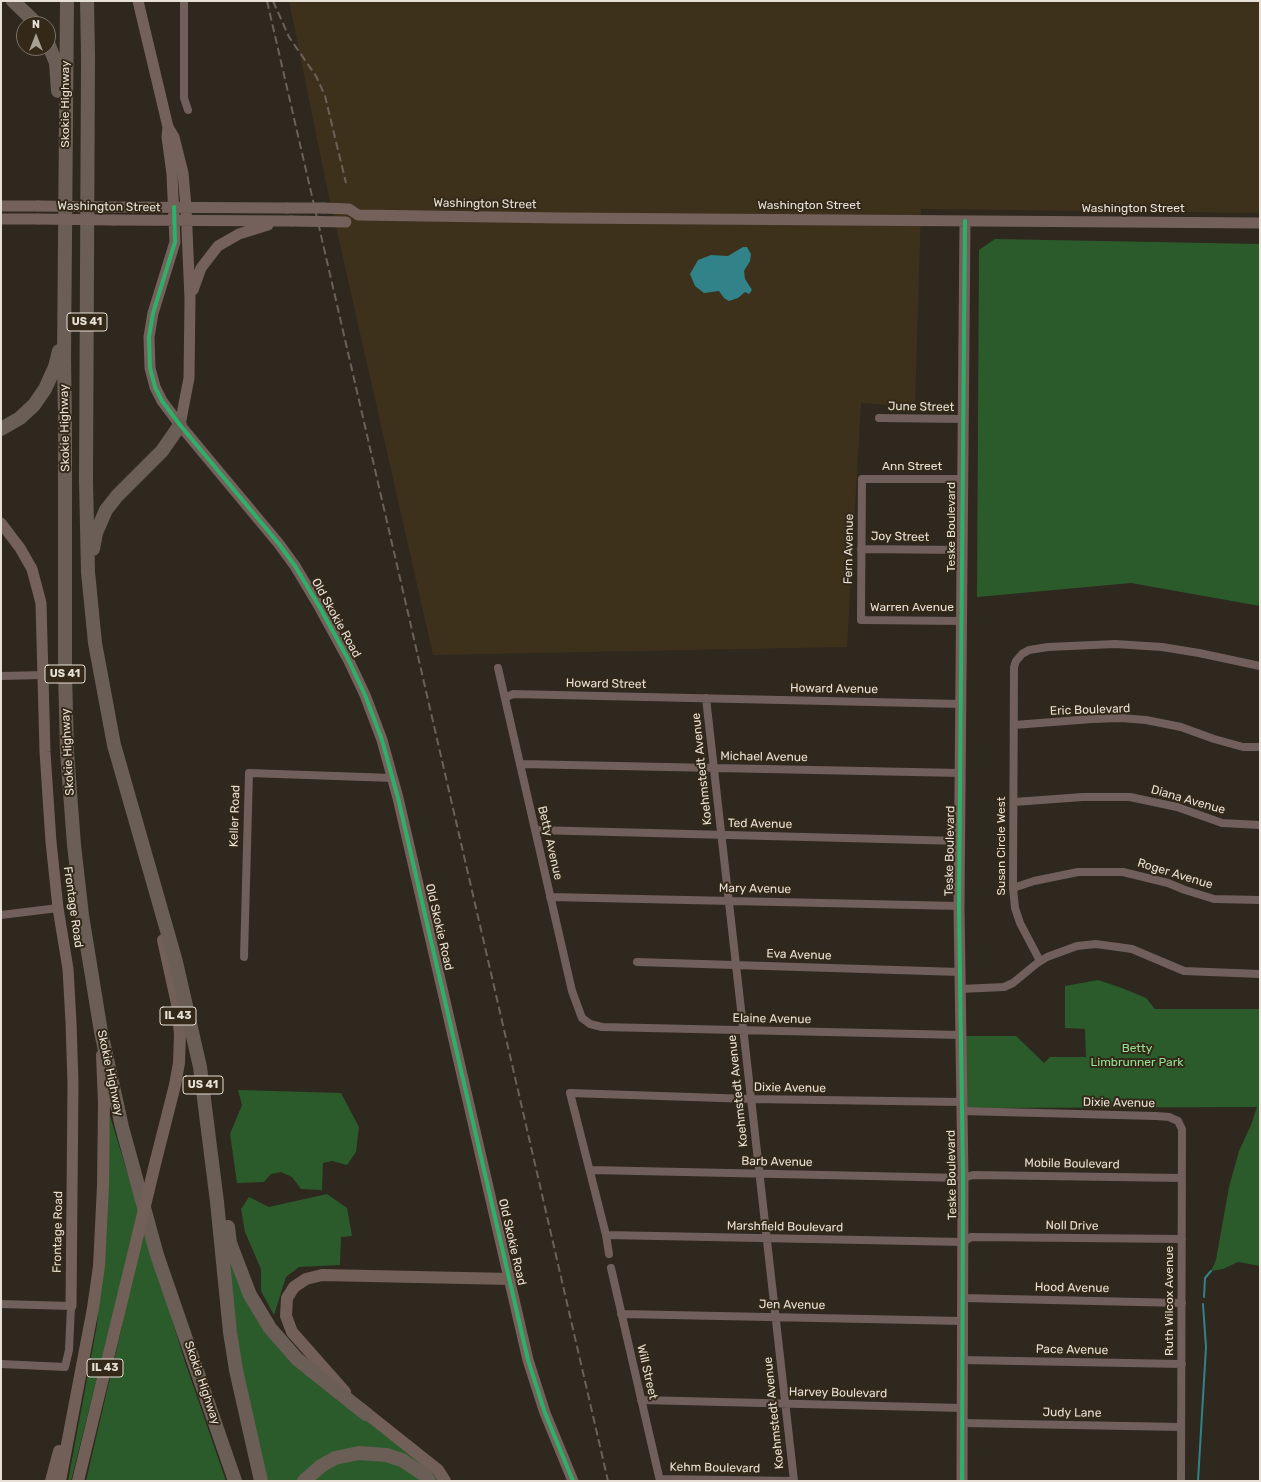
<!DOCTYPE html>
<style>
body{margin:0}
#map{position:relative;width:1261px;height:1482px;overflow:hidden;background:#2e281f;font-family:Rubik,sans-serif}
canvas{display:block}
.frame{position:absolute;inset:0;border:2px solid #e7e0d6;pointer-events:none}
.north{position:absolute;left:16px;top:16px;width:40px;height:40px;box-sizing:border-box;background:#342919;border:1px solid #7c7265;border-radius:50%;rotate:0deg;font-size:11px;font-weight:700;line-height:16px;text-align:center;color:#e7e0d6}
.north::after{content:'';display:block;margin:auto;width:14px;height:18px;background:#a6a096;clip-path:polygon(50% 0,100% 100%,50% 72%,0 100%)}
</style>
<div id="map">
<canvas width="1261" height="1482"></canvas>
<div class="frame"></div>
<div class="north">N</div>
</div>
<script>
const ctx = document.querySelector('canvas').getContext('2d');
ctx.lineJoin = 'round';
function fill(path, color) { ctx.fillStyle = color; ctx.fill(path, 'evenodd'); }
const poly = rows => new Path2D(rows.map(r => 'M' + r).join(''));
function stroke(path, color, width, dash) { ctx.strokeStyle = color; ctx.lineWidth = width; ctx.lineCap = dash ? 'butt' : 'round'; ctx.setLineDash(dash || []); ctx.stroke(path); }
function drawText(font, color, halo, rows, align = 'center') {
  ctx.font = font + ' Rubik,sans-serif'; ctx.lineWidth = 4; ctx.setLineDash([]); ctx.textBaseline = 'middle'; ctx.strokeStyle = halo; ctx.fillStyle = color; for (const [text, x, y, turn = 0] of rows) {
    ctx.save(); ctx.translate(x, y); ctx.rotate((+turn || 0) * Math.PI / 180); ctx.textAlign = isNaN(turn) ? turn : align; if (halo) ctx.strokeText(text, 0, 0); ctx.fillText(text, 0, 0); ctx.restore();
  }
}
fill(poly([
 [289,1,1260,1,1260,213,921,209,915,407,861,403,847,647,433,655,326,183]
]), '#3e311c');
fill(poly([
 [995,239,1260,244,1260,606,1131,583,977,597,979,250],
 [1098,980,1122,988,1146,998,1155,1009,1260,1009,1260,1266,1238,1262,1223,1269,1211,1271,1216,1260,1229,1187,1239,1151,1251,1125,1257,1107,964,1108,965,1036,1016,1036,1044,1063,1050,1057,1086,1057,1085,1029,1065,1028,1065,986],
 [238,1090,341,1093,359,1127,356,1152,347,1165,332,1161,323,1163,322,1190,301,1189,292,1177,281,1172,271,1174,264,1182,237,1183,230,1134,242,1105],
 [110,1116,185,1362,226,1481,86,1481,122,1326,130,1247,71,1481,68,1481,97,1325],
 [327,1194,347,1208,352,1236,341,1237,340,1265,299,1267,286,1277,274,1315,261,1291,261,1269,245,1232,241,1209,249,1197,269,1207],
 [225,1236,258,1321,423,1463,440,1481,432,1481,369,1448,298,1481,265,1481,244,1392],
 [350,1456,393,1460,423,1481,307,1481]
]), '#2b5b2b');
fill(poly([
 [743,247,747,247,751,254,750,261,744,271,745,279,752,290,749,294,745,292,738,298,729,301,724,298,719,291,704,293,695,286,690,274,698,260,711,255,728,256]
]), '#318289');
stroke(poly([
 [1204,1297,1205,1278,1211,1271],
 [1198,1481,1206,1347,1203,1304]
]), '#318289', 2);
stroke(poly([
 [184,1,184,98,188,110],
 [879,418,963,419],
 [861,549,962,550],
 [961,621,861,620,861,610,862,479,963,479],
 [498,668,572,991,582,1018,590,1024,602,1027,961,1035],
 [1,676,43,675],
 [505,698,513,694,601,696,961,704],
 [706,698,794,1481],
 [1014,725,1092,719,1121,718,1146,720,1181,727,1214,739,1243,747,1260,747],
 [520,764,961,773],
 [1014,802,1083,797,1130,797,1177,807,1222,823,1260,825],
 [535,830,960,841],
 [1013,888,1034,881,1078,872,1123,872,1168,883,1185,890,1214,899,1260,900],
 [550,897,959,906],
 [1,915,58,908],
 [244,957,249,773,393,778],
 [1040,961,1020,923,1015,908,1013,888,1014,667,1016,661,1022,654,1029,650,1048,647,1115,644,1162,647,1199,653,1260,666],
 [637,962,960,972],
 [960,989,1004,987,1013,983,1036,964,1047,957,1077,946,1096,944,1132,949,1184,971,1260,974],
 [961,1111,1156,1116,1169,1117,1178,1121,1182,1129,1181,1481],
 [590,1170,963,1178,973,1175,1182,1178],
 [606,1235,963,1242,971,1237,1182,1239],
 [609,1254,606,1235,570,1093,751,1099,961,1102],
 [611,1268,660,1481],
 [963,1298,1182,1303],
 [1,1304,71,1306,69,1350,65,1367,1,1364],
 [621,1314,963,1321],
 [962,1360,1182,1364],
 [641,1400,962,1408],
 [962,1423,1181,1427],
 [660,1479,794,1481]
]), '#705f5a', 8);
stroke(poly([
 [138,1,168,127,174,137,183,173,186,207,190,299,189,378,180,425],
 [168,127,167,137,172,174,175,242,153,313,149,337,150,368,155,387,162,401,180,425,279,544,295,566,319,606,348,659,365,695,382,740,398,798,528,1360,545,1413,573,1481],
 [1,206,38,206],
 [114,207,287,208],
 [323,208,349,209,358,215,561,218,1260,223],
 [1,219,38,219],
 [113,220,291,221],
 [193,290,201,268,218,246,239,234,268,225],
 [1,523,20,548,32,569,41,603,45,752,51,842,58,908,68,969,71,1022,73,1084,71,1306],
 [962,1481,963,1178,959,906,965,221]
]), '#74615b', 11);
stroke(poly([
 [156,1160,175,1085,179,1063,180,1034,177,1004,163,940],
 [345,1392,292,1332,286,1316,287,1298,294,1287,306,1279,322,1275,511,1279],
 [360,1408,438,1470,445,1481],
 [51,1481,59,1451],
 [60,1481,93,1308,99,1266,103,1186,104,1103,102,1055],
 [78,1481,133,1255]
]), '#725f57', 12);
stroke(poly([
 [13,1,37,24],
 [67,1,64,359,65,421,65,671,67,752,74,845,82,915,101,1032,122,1127,157,1255,235,1481],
 [87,1,88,56,86,481,88,572,95,643,114,745,176,962,200,1067,217,1202,230,1332,236,1370,261,1481],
 [48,43,56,63,58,91],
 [1,429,20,418,34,405,45,389,55,367,59,351],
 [93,549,96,533,106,510,117,496,162,451,180,425],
 [228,1227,230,1243,250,1295,270,1328,297,1359,366,1414],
 [304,1481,321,1466,335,1458,359,1453,386,1455,402,1460,426,1476,429,1481]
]), '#6a5e56', 14);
stroke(poly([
 [267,1,608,1481],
 [273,1,289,37,316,76,325,96,346,183]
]), '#6a615b', 2, [8, 4]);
stroke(poly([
 [38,206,114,207],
 [287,208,323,208],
 [38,219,113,220],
 [291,221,346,222]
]), '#74615b', 11);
stroke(poly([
 [133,1255,156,1160]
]), '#725f57', 12);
stroke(poly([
 [174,207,175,242,153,313,149,337,150,368,155,387,162,401,180,425,279,544,295,566,319,606,348,659,365,695,382,740,398,798,528,1360,545,1413,573,1481],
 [962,1481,963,1178,959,906,965,221]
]), '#2db169', 4);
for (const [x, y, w] of [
 [87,322,40],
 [65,674,40],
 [178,1016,36],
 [203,1085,40],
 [105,1368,36]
]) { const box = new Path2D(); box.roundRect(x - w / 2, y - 9, w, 18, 3); ctx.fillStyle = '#342919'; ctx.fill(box); stroke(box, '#e7e0d6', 1); }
drawText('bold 11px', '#e7e0d6', null, [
 ["US 41",87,322],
 ["US 41",65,674],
 ["IL 43",178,1016],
 ["US 41",203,1085],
 ["IL 43",105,1368]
]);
drawText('12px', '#e7e0d6', '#342919', [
 ["Skokie Highway",66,104,-90],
 ["Washington Street",485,204,1],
 ["Washington Street",809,206],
 ["Washington Street",109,207,1],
 ["Washington Street",1133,209],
 ["June Street",921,407,1],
 ["Skokie Highway",65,428,-91],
 ["Ann Street",912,467],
 ["Teske Boulevard",952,527,-90],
 ["Joy Street",900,537,1],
 ["Fern Avenue",849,549,-89],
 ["Warren Avenue",912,608],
 ["Old Skokie Road",336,618,61],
 ["Howard Street",606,684,1],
 ["Howard Avenue",834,689,1],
 ["Eric Boulevard",1090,710,-2],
 ["Skokie Highway",68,752,-93],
 ["Michael Avenue",764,757,1],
 ["Koehmstedt Avenue",702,769,-96],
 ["Diana Avenue",1188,800,16],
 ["Keller Road",235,816,-88],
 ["Ted Avenue",760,824,1],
 ["Betty Avenue",550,843,77],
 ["Susan Circle West",1002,846,-90],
 ["Teske Boulevard",950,851,-89],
 ["Roger Avenue",1175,874,17],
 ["Mary Avenue",755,889,1],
 ["Frontage Road",73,907,82],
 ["Old Skokie Road",439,927,77],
 ["Eva Avenue",799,955,2],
 ["Elaine Avenue",772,1019,1],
 ["Skokie Highway",110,1073,78],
 ["Dixie Avenue",790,1088,1],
 ["Koehmstedt Avenue",738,1091,-96],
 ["Dixie Avenue",1119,1103,1],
 ["Barb Avenue",777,1162,1],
 ["Mobile Boulevard",1072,1164,1],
 ["Teske Boulevard",952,1175,-91],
 ["Noll Drive",1072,1226,1],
 ["Marshfield Boulevard",785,1227,1],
 ["Frontage Road",58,1232,-89],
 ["Old Skokie Road",512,1242,77],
 ["Hood Avenue",1072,1288,1],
 ["Ruth Wilcox Avenue",1170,1301,-90],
 ["Jen Avenue",792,1305,1],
 ["Pace Avenue",1072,1350,1],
 ["Will Street",647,1372,77],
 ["Skokie Highway",202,1383,71],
 ["Harvey Boulevard",838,1393,1],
 ["Koehmstedt Avenue",774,1413,-96],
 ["Judy Lane",1072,1413,1],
 ["Kehm Boulevard",715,1468,1]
]);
drawText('12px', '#92e393', '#342919', [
 ["Betty",1137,1049],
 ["Limbrunner Park",1137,1063]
]);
</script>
